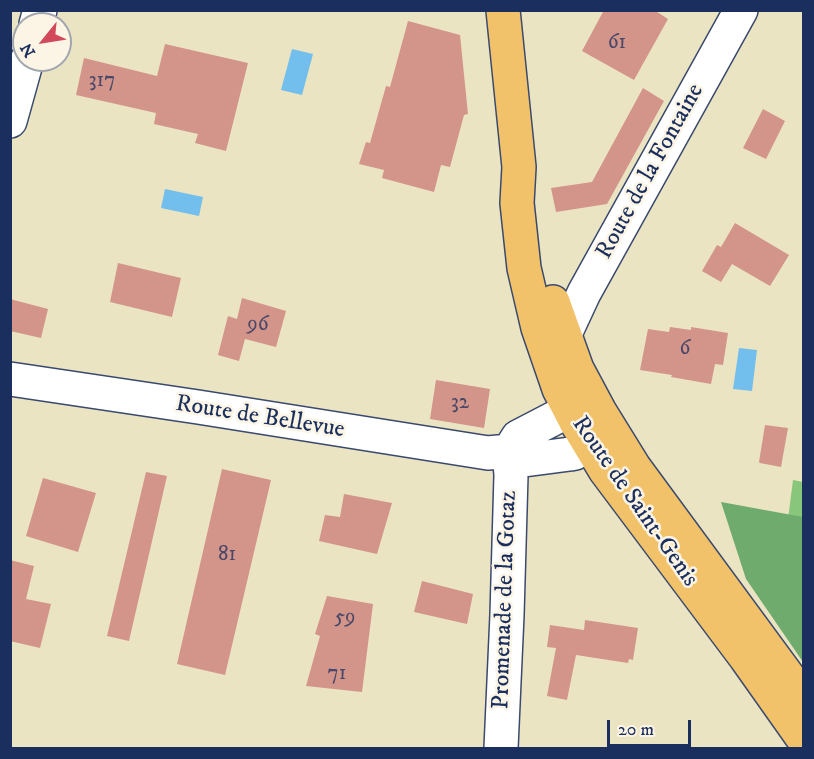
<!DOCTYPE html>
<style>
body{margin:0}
#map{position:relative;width:814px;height:759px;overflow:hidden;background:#ebe4c3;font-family:"IM FELL DW Pica",serif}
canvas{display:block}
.frame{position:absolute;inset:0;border:12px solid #1b2f5e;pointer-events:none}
.north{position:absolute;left:12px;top:12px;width:60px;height:60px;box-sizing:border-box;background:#fcf5e5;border:2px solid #a2a6af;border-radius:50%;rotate:240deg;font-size:16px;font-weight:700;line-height:24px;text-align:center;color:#1b2f5e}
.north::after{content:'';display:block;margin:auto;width:21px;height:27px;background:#d1495b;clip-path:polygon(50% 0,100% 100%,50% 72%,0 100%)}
.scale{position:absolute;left:607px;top:720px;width:84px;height:27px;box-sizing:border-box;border:3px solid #1b2f5e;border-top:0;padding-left:8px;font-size:18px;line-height:21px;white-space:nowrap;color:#1b2f5e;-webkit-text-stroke:4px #fcf5e5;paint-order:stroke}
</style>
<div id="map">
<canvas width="814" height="759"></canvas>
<div class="frame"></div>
<div class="north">N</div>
<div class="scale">20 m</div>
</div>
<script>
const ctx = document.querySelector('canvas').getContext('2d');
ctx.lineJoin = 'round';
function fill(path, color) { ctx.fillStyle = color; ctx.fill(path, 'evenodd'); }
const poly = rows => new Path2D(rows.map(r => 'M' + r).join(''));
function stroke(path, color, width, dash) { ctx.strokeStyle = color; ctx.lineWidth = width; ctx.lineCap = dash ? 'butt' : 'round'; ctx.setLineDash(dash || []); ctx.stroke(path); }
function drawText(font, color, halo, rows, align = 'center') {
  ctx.font = font + ' "IM FELL DW Pica",serif'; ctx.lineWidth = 5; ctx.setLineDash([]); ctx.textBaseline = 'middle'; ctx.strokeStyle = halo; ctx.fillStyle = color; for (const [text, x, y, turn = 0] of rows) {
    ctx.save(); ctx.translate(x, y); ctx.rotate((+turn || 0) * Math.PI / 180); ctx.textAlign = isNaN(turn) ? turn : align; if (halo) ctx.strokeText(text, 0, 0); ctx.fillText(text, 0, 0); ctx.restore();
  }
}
fill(poly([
 [793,480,803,482,803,598,782,566]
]), '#88c67c');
fill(poly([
 [721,502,803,517,803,662,746,579]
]), '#6eab6c');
fill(poly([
 [292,49,313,54,302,95,281,90],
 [165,189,203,197,199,216,161,208],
 [739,348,757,350,752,391,733,389]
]), '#72beec');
fill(poly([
 [604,10,654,10,668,19,634,80,582,51],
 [408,21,460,35,468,114,464,115,450,167,441,165,434,192,382,178,384,170,359,164,366,142,370,143,386,86,390,87],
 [165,44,248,63,226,151,195,143,198,134,154,124,156,113,76,95,84,58,157,76],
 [643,88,664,101,607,204,556,212,551,188,592,182],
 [763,109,785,121,766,159,743,148],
 [735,223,789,255,770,286,732,264,721,282,702,271,717,245,721,247],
 [118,263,181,278,172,317,110,302],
 [242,298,286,311,276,347,245,339,239,361,218,355,228,316,237,319],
 [10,299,48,309,41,338,10,331],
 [670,327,691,330,691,327,728,333,723,365,715,364,711,384,671,377,672,375,640,370,648,329,669,332],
 [436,380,490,389,484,428,430,419],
 [765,425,788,428,781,467,760,463,759,462],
 [222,469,271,480,225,675,177,664],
 [146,472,167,476,129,641,107,636],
 [43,478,96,493,78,552,26,536],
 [344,494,392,503,377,554,319,541,325,515,340,517],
 [10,560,34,566,26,599,51,604,40,648,10,641],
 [422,581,473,594,467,624,414,612],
 [327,596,373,604,362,692,306,686,320,636,315,634],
 [585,620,638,628,633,660,629,659,628,663,576,655,567,700,547,696,556,648,547,647,550,625,584,630]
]), '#d3948a');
const minor = poly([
 [36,24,40,10],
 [10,121,27,60],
 [564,336,584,293,741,10],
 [10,379,198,407,488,453,509,451,524,460,570,454,575,453,589,445,599,436,605,422],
 [509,451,518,437,570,410,583,407,597,411],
 [501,748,507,615,511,475,509,451]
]);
const major = poly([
 [503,10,519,167,517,203,524,268,538,328,559,389,576,422,605,470,746,658,804,740],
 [553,302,577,369,600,412,634,467,804,698]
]);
stroke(minor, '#3a4a6d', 36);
stroke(major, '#3a4a6d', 36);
stroke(minor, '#fff', 33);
stroke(major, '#f2c26a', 33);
drawText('21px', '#494869', null, [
 ["61",617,44],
 ["317",102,82],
 ["96",258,326],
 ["6",685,350],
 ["32",460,404],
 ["81",227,556],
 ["59",345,619],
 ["71",337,675]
]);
drawText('24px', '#1b2f5e', '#fcf5e5', [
 ["Route de la Fontaine",651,172,-61],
 ["Route de Bellevue",260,418,9],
 ["Route de Saint-Genis",634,502,55],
 ["Promenade de la Gotaz",506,600,-88]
]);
</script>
